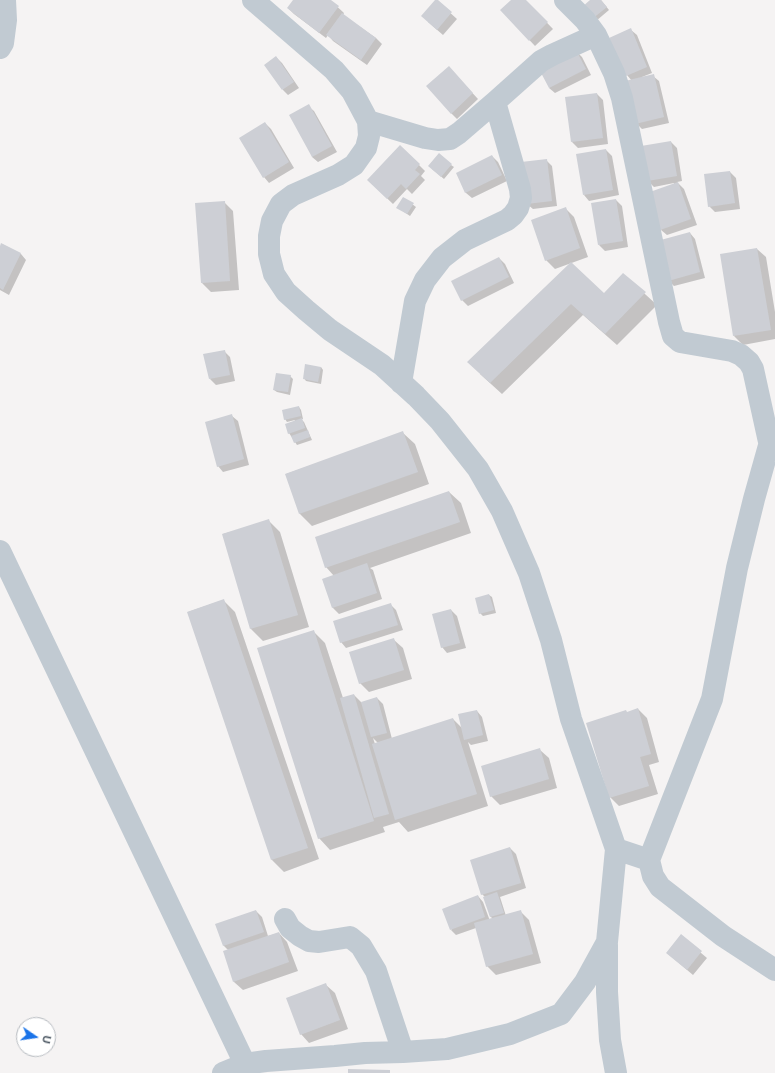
<!DOCTYPE html>
<style>
body{margin:0}
#map{position:relative;width:775px;height:1073px;overflow:hidden;background:#f5f3f3;font-family:Inter,sans-serif}
canvas{display:block}
.north{position:absolute;left:16px;top:1017px;width:40px;height:40px;box-sizing:border-box;background:#fff;border:1px solid #b7bbc0;border-radius:50%;rotate:103deg;font-size:11px;font-weight:700;line-height:16px;text-align:center;color:#4a5661}
.north::after{content:'';display:block;margin:auto;width:14px;height:18px;background:#1a73e8;clip-path:polygon(50% 0,100% 100%,50% 72%,0 100%)}
</style>
<div id="map">
<canvas width="775" height="1073"></canvas>
<div class="north">U</div>
</div>
<script>
const ctx = document.querySelector('canvas').getContext('2d');
ctx.lineJoin = 'round';
function fill(path, color) { ctx.fillStyle = color; ctx.fill(path, 'evenodd'); }
const poly = rows => new Path2D(rows.map(r => 'M' + r).join(''));
function stroke(path, color, width, dash) { ctx.strokeStyle = color; ctx.lineWidth = width; ctx.lineCap = dash ? 'butt' : 'round'; ctx.setLineDash(dash || []); ctx.stroke(path); }
fill(poly([
 [294,0,330,0,344,13,343,15,376,38,382,44,367,65,333,41,328,35,326,38,294,14,288,8],
 [436,0,457,19,443,35,428,22],
 [512,0,525,0,553,29,535,46,501,10],
 [592,0,601,0,609,10,596,21],
 [631,30,637,35,652,73,642,77,653,76,659,81,669,123,642,129,636,123,632,81,627,75],
 [576,51,582,57,591,75,555,93,549,88],
 [276,57,282,63,299,88,288,95,283,90],
 [454,73,478,99,457,119,451,113],
 [597,94,603,100,608,144,578,148,572,142,566,98],
 [308,106,314,111,337,152,318,162,312,157],
 [265,123,271,129,294,168,269,183,264,177],
 [671,142,677,148,682,181,677,182,684,189,697,225,667,235,661,230,674,183,654,187,648,181],
 [400,146,425,171,421,176,425,180,412,194,407,189,393,204,368,180],
 [606,150,612,156,619,195,589,201,584,195],
 [492,156,498,162,507,181,472,198,466,193,457,174],
 [546,160,552,166,557,206,533,209,527,204],
 [451,165,454,167,444,179,432,169],
 [730,172,736,178,740,209,715,212,709,206],
 [404,198,416,207,410,216,398,208],
 [616,200,622,206,628,247,605,251,599,245],
 [224,202,233,211,239,290,211,292,202,283,196,204],
 [566,209,574,217,588,257,555,269,546,260],
 [690,233,695,239,705,278,674,286,668,280],
 [2,244,21,254,26,260,9,295,0,290,0,248],
 [757,249,766,257,775,312,775,339,743,345,734,336],
 [499,258,505,264,514,283,468,306,462,300],
 [571,263,604,295,623,274,657,305,617,345,583,315,502,394,480,374],
 [224,351,230,357,235,381,216,385,210,379],
 [321,367,323,370,321,384,306,381,304,378],
 [290,376,293,379,290,395,277,392,274,390],
 [299,407,301,410,303,419,301,419,304,422,312,440,297,445,289,433,295,420,287,422,285,419],
 [232,416,238,421,249,465,223,472,218,466],
 [403,433,415,444,429,484,312,526,300,514,286,474],
 [449,492,461,503,471,533,370,568,373,570,382,599,339,614,333,608,323,580,334,576,326,567],
 [269,521,280,532,309,627,263,641,251,629,223,534],
 [489,595,492,597,496,613,483,616,480,613],
 [223,600,235,612,319,859,284,872,272,860,188,612],
 [390,604,396,610,403,630,346,648,341,642],
 [451,610,457,616,466,648,447,653,442,647],
 [313,631,325,643,343,698,354,695,362,703,377,698,383,704,392,739,453,719,463,729,477,711,482,717,488,741,471,745,468,742,488,806,408,832,399,822,383,827,385,832,330,850,319,838],
 [373,738,378,743,375,744],
 [394,640,403,648,412,679,369,692,360,683],
 [638,709,647,718,659,762,649,765,658,794,619,806,610,797,627,713],
 [540,750,549,758,557,788,500,805,491,796],
 [510,848,516,854,526,888,500,897,506,916,521,912,529,920,541,963,496,975,487,966,476,928,456,935,451,930,478,896,483,902,490,921,493,919,490,916,485,897,482,894],
 [256,911,262,917,268,936,279,933,287,942,298,971,243,990,234,982,228,950,224,946,216,925],
 [681,936,707,958,693,975,667,953],
 [326,985,335,993,348,1029,309,1043,301,1034]
]), '#0003');
fill(poly([
 [293,0,331,0,339,6,319,33,287,8],
 [435,0,438,0,452,12,437,30,421,16],
 [511,0,526,0,548,22,529,41,500,10],
 [590,0,601,0,607,7,592,19,582,7],
 [342,13,376,38,361,60,326,35],
 [631,28,647,67,626,76,609,38],
 [576,50,586,69,549,88,539,69],
 [276,56,294,82,282,90,264,65],
 [449,66,473,93,451,114,426,86],
 [654,74,664,117,635,124,625,81],
 [597,93,603,138,571,142,565,97],
 [309,104,332,146,312,157,289,115],
 [265,122,289,162,263,178,239,138],
 [671,141,677,176,647,181,641,146],
 [400,145,420,164,415,170,420,174,406,189,401,184,387,199,367,180],
 [606,149,613,190,583,195,576,154],
 [439,153,452,164,441,177,428,166],
 [492,155,502,175,465,193,456,173],
 [547,159,552,201,526,204,521,162],
 [730,171,735,203,708,207,704,174],
 [678,182,691,219,660,230,647,193],
 [403,197,414,203,407,214,396,208],
 [616,199,623,241,598,245,591,203],
 [225,201,230,281,201,283,195,203],
 [566,207,580,248,545,261,531,220],
 [690,232,700,272,668,281,657,241],
 [1,243,21,253,3,290,0,288,0,246],
 [757,248,771,330,733,336,720,254],
 [499,257,509,277,461,301,451,281],
 [571,262,604,293,623,273,646,292,605,334,571,304,490,383,467,362],
 [225,350,230,375,209,379,203,354],
 [305,364,321,367,318,382,303,379],
 [276,373,291,375,288,392,273,390],
 [299,406,301,416,284,420,282,410],
 [232,414,244,459,217,467,205,422],
 [302,418,305,428,288,434,285,424],
 [308,430,310,437,294,443,291,436],
 [403,431,418,472,299,514,285,474],
 [449,491,460,522,325,568,315,537],
 [269,519,298,615,250,629,222,534],
 [367,563,377,593,332,608,322,579],
 [489,594,494,610,479,614,475,598],
 [224,599,308,848,271,860,187,612],
 [391,603,398,625,340,643,333,621],
 [451,609,460,643,441,648,432,614],
 [314,630,374,821,318,839,257,648],
 [394,638,404,670,359,684,349,652],
 [354,694,389,814,374,818,340,698],
 [377,697,387,733,371,737,361,702],
 [638,708,651,754,640,757,649,786,609,798,586,723,626,710,627,712],
 [477,710,483,735,464,740,458,714],
 [453,718,477,794,395,820,372,744],
 [540,748,549,779,490,797,481,766],
 [510,847,521,883,481,895,470,860],
 [497,892,504,913,490,917,483,897],
 [478,895,485,917,450,930,442,909],
 [256,910,264,932,223,946,215,924],
 [521,910,533,954,486,967,474,923],
 [279,932,289,962,233,982,223,951],
 [681,934,702,951,687,970,666,953],
 [326,983,340,1020,300,1035,286,998],
 [348,1069,390,1070,390,1073,348,1073]
]), '#cdcfd5');
stroke(poly([
 [253,0,334,70,352,91,368,121,369,136,366,148,354,165,338,175,293,195,281,204,272,221,269,236,269,254,274,274,286,292,306,310,330,330,382,365,416,396,440,421,478,469,502,511,529,573,551,640,571,719,616,849],
 [565,0,585,20,596,35,614,73,622,98,669,322,673,336,680,342,732,351,741,355,749,362,753,369,771,451],
 [0,48,3,43,6,20,5,0],
 [368,121,425,138,438,140,450,139,459,133,495,102,541,61,552,55,596,35],
 [401,383,415,301,425,280,442,258,465,240,507,220,513,215,518,208,521,198,520,189,495,102],
 [775,434,770,442,754,499,737,568,712,699,649,860,653,876,660,887,723,936,775,970],
 [0,551,245,1064],
 [285,919,290,928,300,936,309,941,319,942,350,937,361,946,376,971,403,1052],
 [607,945,607,992,610,1040,616,1073],
 [223,1073,245,1064,266,1061,335,1056,365,1053,403,1052,447,1049,510,1034,561,1014,585,982,607,942,616,849,649,860]
]), '#c1cad2', 22);
</script>
